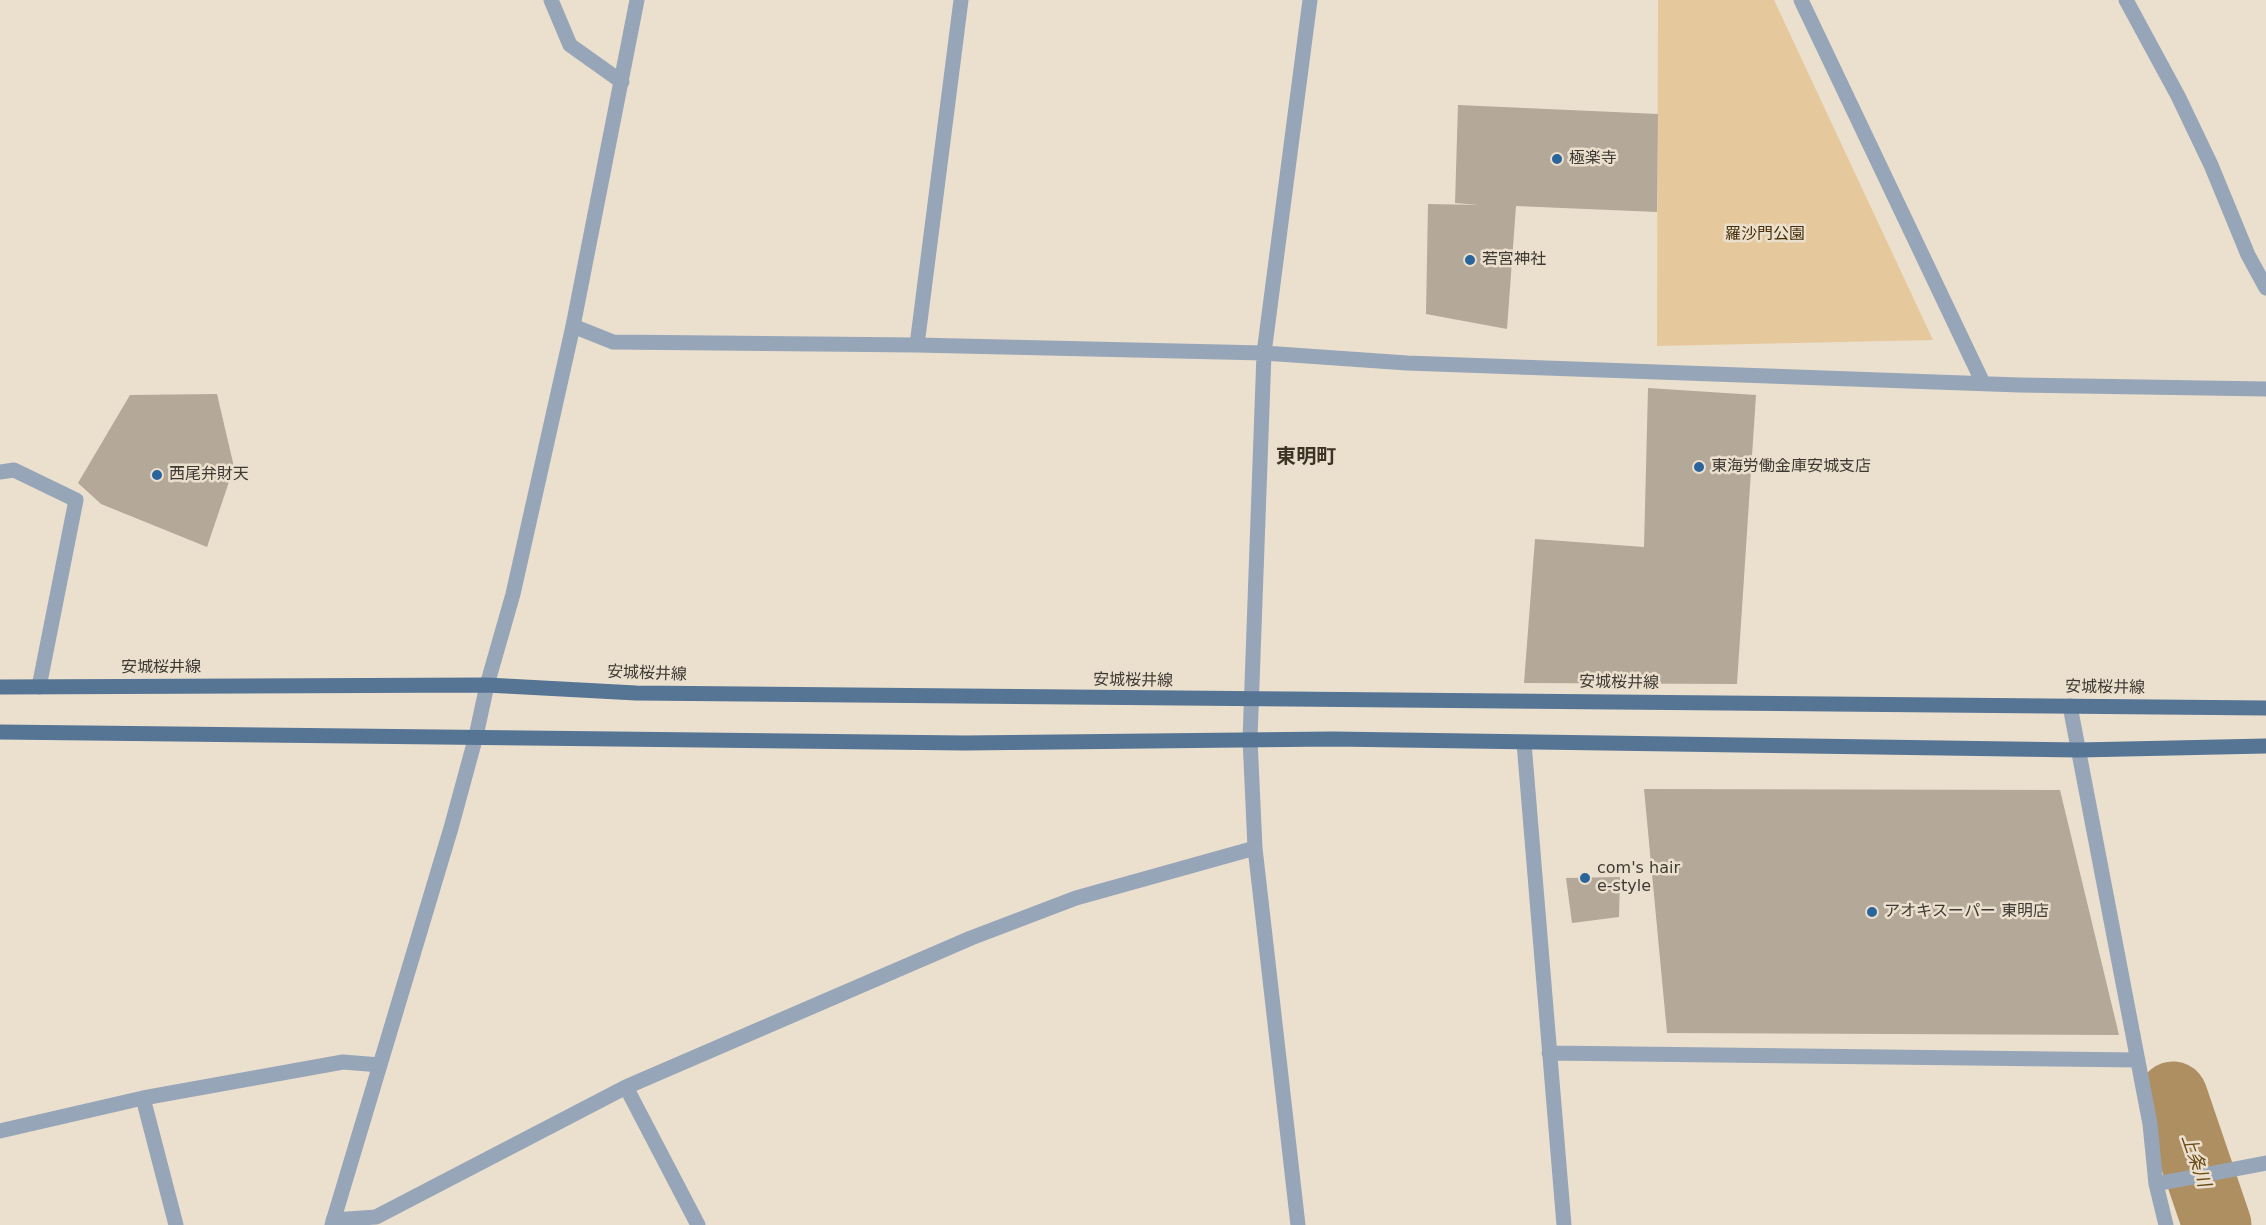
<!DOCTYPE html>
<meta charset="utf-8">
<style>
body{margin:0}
canvas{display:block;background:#ebdfce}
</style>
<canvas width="2266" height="1225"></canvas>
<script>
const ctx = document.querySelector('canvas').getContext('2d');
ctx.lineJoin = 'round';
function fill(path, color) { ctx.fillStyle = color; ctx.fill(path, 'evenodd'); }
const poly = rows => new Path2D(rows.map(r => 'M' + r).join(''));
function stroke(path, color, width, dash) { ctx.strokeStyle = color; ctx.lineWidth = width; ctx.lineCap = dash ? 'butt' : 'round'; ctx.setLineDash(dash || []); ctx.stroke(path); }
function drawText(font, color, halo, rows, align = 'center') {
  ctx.font = font + ' "DejaVu Sans","Noto Sans JP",sans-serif'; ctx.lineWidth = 5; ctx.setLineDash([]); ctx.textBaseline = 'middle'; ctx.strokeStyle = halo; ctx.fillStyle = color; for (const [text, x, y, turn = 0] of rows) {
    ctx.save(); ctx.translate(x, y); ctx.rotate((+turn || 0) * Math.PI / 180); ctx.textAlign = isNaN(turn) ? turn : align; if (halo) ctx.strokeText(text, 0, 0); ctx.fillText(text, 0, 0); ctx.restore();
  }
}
fill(poly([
 [1658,0,1774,0,1933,340,1657,346]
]), '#e6c89d');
stroke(poly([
 [2173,1096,2217,1225]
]), '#ae8f62', 69);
fill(poly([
 [1458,105,1658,114,1657,212,1516,206,1507,329,1426,314,1428,204,1479,205,1455,203],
 [1648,388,1756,395,1737,684,1524,683,1535,539,1644,547],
 [217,394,234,467,207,547,101,504,78,483,130,395],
 [1644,789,2060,790,2119,1035,1667,1033],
 [1620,877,1619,917,1572,923,1566,878]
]), '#b4a898');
stroke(poly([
 [551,0,570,45,622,82],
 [1801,0,1983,383],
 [2126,0,2178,96,2211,165,2248,255,2266,288],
 [573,326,613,342,917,345,1264,353,1407,363,2019,385,2266,389],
 [917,345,961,0],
 [0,472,14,470,76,500,39,687],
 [2070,706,2150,1124,2156,1184,2166,1225],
 [1524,743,1564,1225],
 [1549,1053,2138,1060],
 [626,1087,698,1225],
 [143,1098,176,1225],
 [0,1131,143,1098,343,1062,380,1065],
 [2156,1184,2266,1163],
 [333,1220,376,1217,626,1087,971,938,1076,898,1255,848],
 [332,1225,451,828,476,736,487,685,513,594,573,326,637,0],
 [1298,1225,1255,848,1250,739,1264,353,1310,0]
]), '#96a6b8', 15);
stroke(poly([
 [0,687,487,685,636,693,2266,708],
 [0,732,965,743,1333,739,2079,750,2266,746]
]), '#567594', 15);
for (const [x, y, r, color] of [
 [1557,159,6,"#29649b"],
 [1470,260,6,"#29649b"],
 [1699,467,6,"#29649b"],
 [157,475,6,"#29649b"],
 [1585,878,6,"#29649b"],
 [1872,912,6,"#29649b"]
]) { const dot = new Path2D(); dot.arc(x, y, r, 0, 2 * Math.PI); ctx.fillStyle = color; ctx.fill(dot); stroke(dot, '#ebdfce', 2); }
drawText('16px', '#3e3a33', '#ebdfce', [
 ["極楽寺",1569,159],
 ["若宮神社",1482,260],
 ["東海労働金庫安城支店",1711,467],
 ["西尾弁財天",169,475],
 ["com's hair",1597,869],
 ["e-style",1597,887],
 ["アオキスーパー 東明店",1884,912]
], 'left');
drawText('16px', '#462f09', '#ebdfce', [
 ["羅沙門公園",1765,235]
]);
drawText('16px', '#3e3a33', '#ebdfce', [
 ["安城桜井線",161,668],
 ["安城桜井線",647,674,2],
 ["安城桜井線",1133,681,1],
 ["安城桜井線",1619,683,1],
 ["安城桜井線",2105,688,1]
]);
drawText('italic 18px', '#6c4c16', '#ebdfce', [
 ["上条川",2195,1161,71]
]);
drawText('bold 20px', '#3c3326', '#ebdfce', [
 ["東明町",1306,458]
]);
</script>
